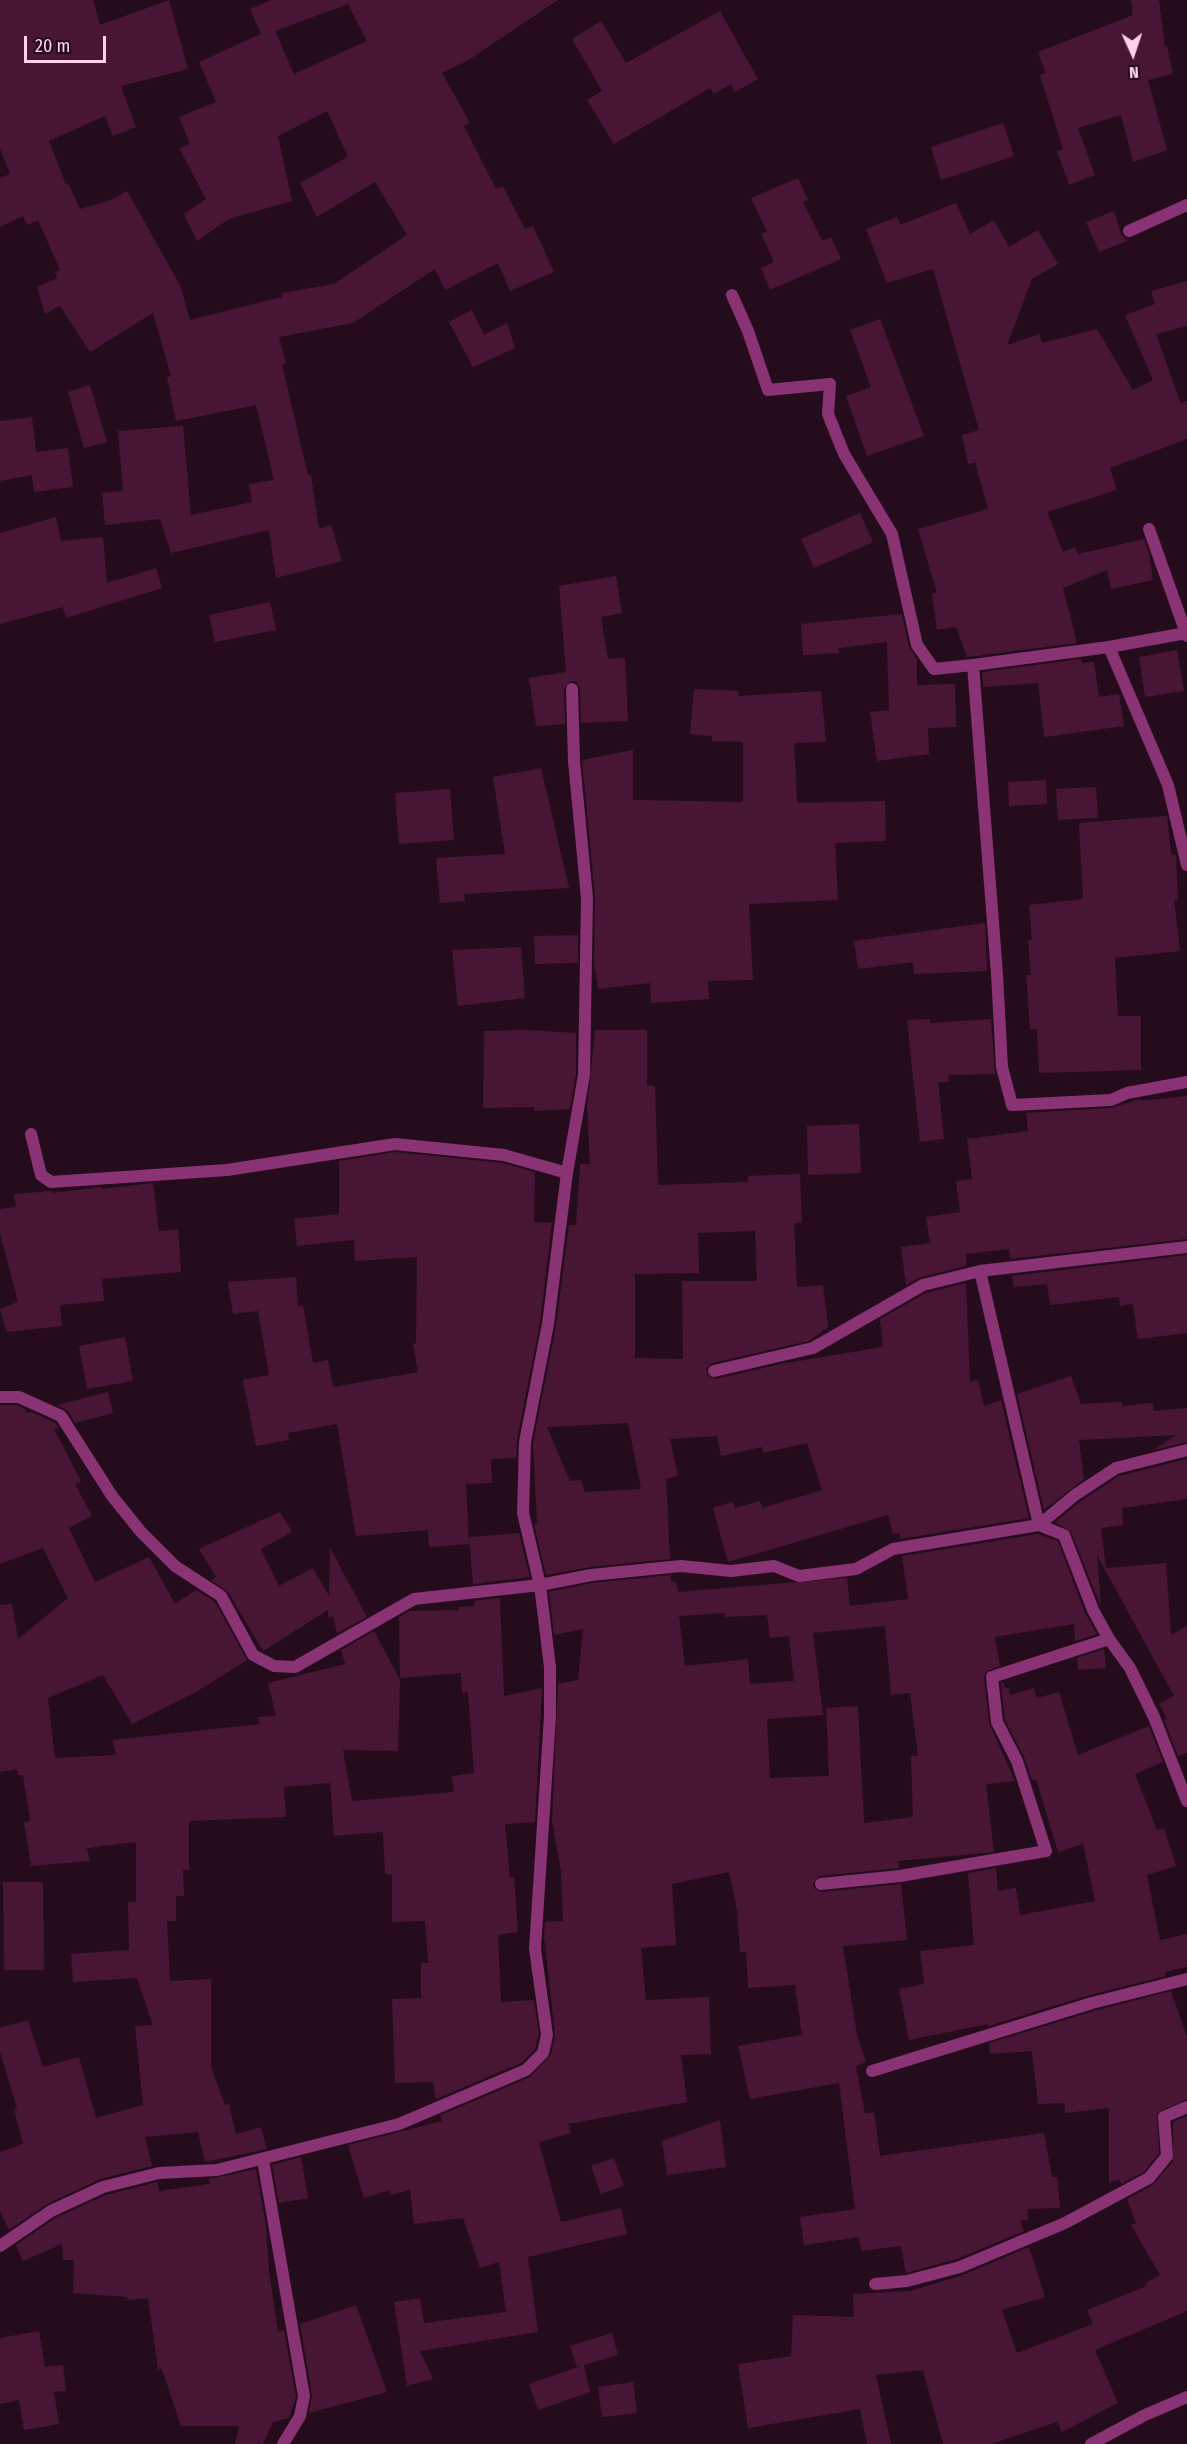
<!DOCTYPE html>
<style>
body{margin:0}
#map{position:relative;width:1187px;height:2444px;overflow:hidden;background:#250c1c;font-family:"Fira Sans Condensed",sans-serif}
canvas{display:block}
.north{position:absolute;left:1103px;top:24px;width:60px;height:60px;-webkit-text-stroke:4px #250c1c;paint-order:stroke;rotate:177deg;font-size:16px;font-weight:700;line-height:24px;text-align:center;color:#ffd0f0}
.north::after{content:'';display:block;margin:auto;width:21px;height:27px;background:#ffd0f0;clip-path:polygon(50% 0,100% 100%,50% 72%,0 100%)}
.scale{position:absolute;left:24px;top:36px;width:82px;height:27px;box-sizing:border-box;border:3px solid #ffd0f0;border-top:0;padding-left:8px;font-size:18px;line-height:21px;white-space:nowrap;color:#ffd0f0;-webkit-text-stroke:4px #250c1c;paint-order:stroke}
</style>
<div id="map">
<canvas width="1187" height="2444"></canvas>
<div class="north">N</div>
<div class="scale">20 m</div>
</div>
<script>
const ctx = document.querySelector('canvas').getContext('2d');
ctx.lineJoin = 'round';
function fill(path, color) { ctx.fillStyle = color; ctx.fill(path, 'evenodd'); }
const poly = rows => new Path2D(rows.map(r => 'M' + r).join(''));
function stroke(path, color, width, dash) { ctx.strokeStyle = color; ctx.lineWidth = width; ctx.lineCap = dash ? 'butt' : 'round'; ctx.setLineDash(dash || []); ctx.stroke(path); }
fill(poly([
 [0,0,93,0,100,25,169,0,188,69,121,86,136,127,113,136,105,116,49,141,66,185,68,183,80,209,111,200,127,191,180,285,190,320,282,297,282,293,334,284,407,235,375,182,317,217,300,183,348,157,327,111,278,136,292,201,229,219,197,241,184,214,206,199,179,148,190,144,179,117,216,102,199,62,261,34,250,9,271,0,558,0,467,61,442,73,470,123,464,126,496,189,503,186,525,229,533,226,554,272,510,291,498,263,445,290,435,269,353,323,279,337,286,364,282,365,308,475,311,475,319,529,331,525,342,561,276,578,269,530,171,553,160,519,105,525,102,493,123,491,118,431,183,426,191,515,252,502,249,484,274,480,256,405,176,421,167,377,171,376,153,313,90,352,60,306,45,314,37,287,57,278,55,272,60,270,38,220,27,225,23,216,0,227,0,178,10,174,0,148],
 [348,4,367,41,294,74,275,31],
 [1131,0,1159,0,1165,47,1167,46,1173,74,1148,80,1167,150,1133,162,1121,115,1078,128,1095,175,1069,185,1057,151,1063,149,1040,75,1046,73,1038,52,1133,15],
 [720,11,758,79,735,92,731,84,714,94,710,88,614,144,587,100,602,91,572,39,601,21,626,63],
 [1003,123,1014,156,941,180,931,147],
 [798,178,808,200,803,202,822,241,831,237,841,259,770,290,761,268,774,262,761,234,767,232,751,198],
 [956,203,970,234,994,220,1009,247,1038,230,1058,264,1032,279,1007,345,1039,334,1042,343,1097,329,1133,390,1153,380,1125,315,1155,304,1151,291,1187,281,1187,326,1156,334,1181,404,1187,401,1187,439,1110,468,1117,490,1047,512,1063,552,1075,547,1078,554,1144,539,1149,553,1153,580,1111,589,1107,570,1063,588,1077,643,967,657,956,627,937,630,932,594,937,593,918,529,988,509,975,462,968,464,962,435,979,430,933,269,887,283,866,229,897,217,900,225],
 [1114,211,1121,234,1127,241,1099,252,1086,222],
 [472,310,484,335,507,323,515,348,473,367,449,322],
 [880,319,924,436,867,456,846,396,871,387,850,330],
 [90,385,107,442,84,448,68,392],
 [32,417,36,452,68,448,73,487,34,492,32,475,0,481,0,421],
 [860,513,873,542,814,568,801,539],
 [56,517,61,541,103,537,107,583,156,568,162,588,66,618,63,607,0,624,0,533],
 [616,576,622,613,601,617,608,659,625,658,628,721,581,723,580,688,576,682,571,681,564,689,565,724,536,726,529,678,566,672,559,586],
 [270,602,276,630,215,642,209,615],
 [902,614,909,647,917,659,917,685,955,684,956,727,928,728,929,754,877,761,870,712,889,710,887,642,839,648,839,653,803,655,801,624],
 [1177,650,1184,691,1145,697,1139,657],
 [1081,659,1082,663,1094,662,1099,697,1119,694,1124,726,1044,737,1038,683,983,687,982,672],
 [694,689,739,691,738,696,821,691,826,742,794,743,797,803,885,801,886,841,835,843,838,900,749,904,753,980,708,981,709,999,651,1003,650,983,598,989,594,963,595,897,582,760,633,750,633,800,743,802,743,742,712,741,712,736,690,734],
 [541,768,569,888,464,894,465,901,440,903,436,858,505,854,493,777],
 [1046,780,1047,804,1009,806,1008,782],
 [1096,787,1098,818,1058,820,1056,789],
 [450,789,454,840,399,844,395,793],
 [1167,816,1171,854,1176,855,1178,900,1174,900,1180,951,1115,958,1118,1016,1141,1016,1141,1070,1039,1073,1037,1029,1030,1029,1026,975,1031,975,1028,941,1032,940,1029,905,1083,899,1079,823],
 [985,923,987,971,914,974,913,962,858,969,854,941],
 [578,935,578,963,535,964,534,936],
 [521,947,525,998,458,1006,452,950],
 [930,1019,930,1023,991,1019,995,1074,948,1075,949,1082,938,1082,944,1139,920,1142,907,1020],
 [527,1030,576,1033,576,1074,570,1109,534,1111,534,1107,483,1108,484,1031],
 [595,1030,647,1030,647,1086,655,1086,658,1185,748,1182,748,1176,800,1174,802,1223,794,1223,797,1287,823,1285,828,1327,809,1341,712,1363,706,1369,708,1376,716,1379,781,1364,883,1347,880,1319,926,1293,966,1283,970,1382,978,1380,984,1406,1001,1400,1029,1518,900,1539,900,1533,893,1534,888,1515,728,1562,713,1508,733,1502,735,1508,760,1501,762,1508,822,1490,807,1443,763,1453,762,1447,721,1456,717,1436,670,1439,678,1476,666,1479,670,1559,590,1567,546,1575,534,1524,537,1524,533,1443,556,1326,569,1225,576,1225,580,1164,590,1164,587,1108],
 [755,1231,757,1281,682,1281,683,1359,635,1358,635,1274,699,1273,698,1233],
 [628,1423,641,1489,585,1492,581,1480,570,1481,547,1427],
 [1187,1096,1187,1239,1010,1259,1009,1249,966,1254,966,1266,921,1277,906,1285,901,1247,930,1243,926,1217,960,1212,956,1181,972,1179,967,1139,1028,1131,1026,1113,1111,1108,1141,1099,1141,1101],
 [859,1124,861,1173,808,1175,807,1126],
 [395,1152,502,1163,535,1172,534,1222,552,1223,540,1323,517,1440,516,1458,491,1459,492,1483,466,1484,469,1544,429,1547,428,1530,356,1536,337,1424,288,1433,289,1440,256,1446,243,1380,269,1375,258,1311,233,1314,228,1282,296,1277,298,1306,303,1305,313,1363,328,1360,333,1387,418,1372,413,1344,416,1343,417,1257,355,1261,354,1240,297,1246,294,1219,339,1214,339,1161],
 [153,1183,159,1231,178,1229,181,1272,102,1279,104,1301,60,1305,62,1326,7,1332,0,1309,18,1302,0,1233,0,1209,16,1207,14,1194,52,1191,53,1193,102,1187,102,1189],
 [1187,1255,1187,1333,1138,1339,1133,1304,1120,1306,1119,1297,1050,1305,1047,1284,1014,1287,1012,1276],
 [125,1337,133,1381,87,1389,79,1346],
 [1071,1376,1081,1404,1122,1402,1122,1406,1153,1403,1153,1411,1187,1408,1187,1442,1154,1450,1176,1435,1079,1440,1084,1479,1044,1510,1017,1394],
 [108,1392,113,1413,75,1423,68,1411,57,1405],
 [0,1405,17,1405,25,1409,26,1413,32,1412,55,1423,59,1428,54,1429,81,1481,75,1484,92,1516,69,1528,95,1582,149,1557,175,1604,196,1590,215,1602,247,1660,196,1692,132,1724,103,1675,48,1698,55,1758,116,1755,113,1740,260,1724,257,1717,276,1716,268,1683,345,1664,341,1650,374,1631,400,1680,398,1751,343,1750,352,1801,454,1792,452,1776,474,1773,468,1692,462,1693,461,1673,400,1678,399,1617,409,1611,459,1610,459,1607,475,1606,474,1601,500,1598,504,1696,542,1688,535,1822,505,1824,510,1878,514,1877,518,1932,498,1935,501,2002,534,2000,539,2035,535,2049,521,2063,436,2099,433,2082,395,2083,392,1999,421,1998,421,1963,428,1963,425,1921,392,1922,392,1874,385,1874,383,1832,334,1836,330,1783,284,1787,286,1817,189,1821,189,1870,183,1870,184,1896,176,1896,176,1921,167,1921,170,1981,211,1979,211,2067,225,2105,229,2104,236,2134,261,2127,267,2149,205,2162,198,2132,145,2137,152,2166,100,2179,47,2204,9,2230,0,2211,0,2152,23,2144,14,2109,17,2108,0,2052,0,2028,28,2020,43,2067,79,2057,96,2118,143,2105,135,2026,153,2025,137,1978,73,1982,71,1954,129,1950,128,1902,136,1902,136,1842,87,1848,90,1861,31,1866,24,1822,30,1821,23,1775,18,1775,17,1769,0,1772,0,1605,12,1604,18,1639,68,1598,43,1548,0,1564],
 [1187,1459,1187,1499,1122,1508,1123,1525,1101,1528,1106,1568,1166,1563,1171,1635,1187,1626,1187,1753,1178,1756,1164,1720,1167,1719,1159,1704,1174,1696,1097,1555,1101,1607,1071,1532,1055,1522,1080,1502,1119,1476],
 [280,1512,292,1532,261,1549,279,1586,313,1568,329,1596,330,1548,367,1617,337,1633,333,1616,328,1618,328,1610,263,1651,228,1592,211,1580,216,1577,199,1549],
 [519,1533,530,1577,473,1584,469,1537],
 [1038,1534,1058,1541,1085,1613,1097,1634,1075,1641,1074,1624,995,1637,1000,1666,987,1671,984,1677,989,1723,1015,1781,986,1784,994,1852,898,1861,899,1868,820,1876,813,1884,815,1889,822,1892,901,1884,907,1940,843,1946,857,2035,866,2062,856,2066,865,2114,874,2112,880,2156,1044,2133,1052,2177,1057,2177,1060,2208,1027,2209,1028,2220,1020,2220,1024,2231,957,2259,906,2273,901,2246,861,2251,859,2237,804,2245,800,2217,855,2209,839,2083,750,2099,738,2046,802,2035,795,1985,748,1988,746,1952,740,1952,737,1910,729,1872,672,1884,676,1945,641,1948,646,2000,709,1997,711,2054,681,2055,687,2102,568,2124,571,2133,539,2142,561,2222,621,2208,627,2234,528,2257,538,2332,420,2351,433,2379,407,2386,394,2302,420,2298,424,2323,506,2312,499,2262,480,2268,463,2218,414,2224,410,2190,391,2195,390,2190,364,2198,348,2145,442,2121,441,2115,530,2077,551,2055,555,2034,544,1935,545,1922,563,1921,561,1871,552,1821,558,1684,578,1680,583,1629,554,1635,549,1592,592,1583,671,1575,671,1582,676,1582,678,1592,847,1578,850,1606,908,1599,902,1556],
 [725,1613,725,1617,767,1615,770,1638,789,1636,794,1681,750,1684,748,1659,685,1666,679,1616],
 [885,1626,891,1695,910,1693,918,1756,911,1756,913,1817,864,1823,858,1706,826,1708,829,1776,770,1778,767,1719,823,1715,813,1633],
 [1104,1649,1106,1668,1078,1670,1077,1658],
 [1003,1682,1005,1688,1009,1687,1010,1695,1034,1688,1037,1698,1059,1692,1078,1755,1149,1726,1163,1762,1135,1774,1157,1830,1164,1828,1176,1866,1147,1875,1160,1940,1187,1934,1187,1967,1165,1972,1166,1976,1090,1995,988,2026,988,2024,909,2040,899,1989,924,1984,920,1951,974,1945,968,1873,996,1868,998,1891,1016,1888,1020,1915,1095,1901,1083,1844,1058,1852,1036,1779,1032,1780,1024,1757,1005,1720,1001,1683],
 [3,1882,43,1882,44,1970,4,1970],
 [1171,1991,1187,2037,1187,2099,1157,2113,1159,2153,1144,2172,1121,2184,1119,2179,1109,2183,1109,2108,1065,2113,1065,2103,1038,2104,1032,2051,990,2054,989,2043,1094,2011],
 [1187,2116,1187,2311,1095,2350,1118,2403,1062,2432,1057,2422,991,2444,943,2444,923,2370,876,2375,891,2444,867,2444,860,2409,748,2428,738,2364,791,2356,793,2315,854,2317,853,2294,910,2291,963,2275,1029,2247,1045,2297,1002,2310,1017,2353,1093,2324,1087,2310,1147,2286,1146,2283,1160,2275,1131,2225,1136,2223,1127,2199,1153,2185,1173,2161,1173,2122],
 [720,2120,726,2167,667,2175,662,2141],
 [301,2157,308,2198,279,2203,272,2165],
 [614,2158,624,2186,601,2194,591,2166],
 [256,2169,266,2227,269,2271,278,2332,284,2330,296,2396,289,2418,273,2422,263,2444,235,2444,239,2426,181,2426,162,2369,158,2369,148,2298,128,2300,127,2297,73,2293,74,2260,63,2260,62,2244,23,2261,16,2245,55,2218,106,2195,157,2182,159,2191,210,2184,209,2179],
 [356,2305,387,2392,309,2413,312,2395,300,2324],
 [39,2331,45,2367,63,2365,66,2391,54,2392,59,2424,24,2430,19,2400,0,2404,0,2338],
 [612,2333,618,2355,577,2367,570,2346],
 [584,2365,590,2392,538,2410,529,2384],
 [633,2382,637,2413,602,2417,598,2387]
]), '#481634');
stroke(poly([
 [1129,231,1187,205],
 [732,295,748,331,768,390,830,384,828,414,844,454,892,534,917,645,934,669,973,665,997,974,1002,1067,1012,1105,1111,1100,1127,1093,1187,1082],
 [1149,529,1186,633],
 [1109,647,1186,633,1187,636],
 [973,665,1109,647,1168,785,1187,865],
 [31,1134,41,1175,51,1182,227,1170,395,1144,504,1155,567,1173],
 [714,1371,813,1348,923,1285,980,1271,1187,1247],
 [0,1397,19,1397,61,1416,112,1496,141,1532,175,1566,221,1596,253,1655,274,1666,295,1667,414,1599,540,1585,591,1575,681,1566,731,1571,774,1566,799,1576,856,1569,893,1549,1039,1525,980,1271],
 [1187,1450,1116,1468,1075,1495,1039,1525,1064,1535,1093,1610,1109,1639,1130,1668,1154,1717,1187,1801],
 [821,1884,900,1876,1046,1851,1017,1761,997,1722,992,1677,1109,1639],
 [872,2071,1092,2003,1187,1979],
 [263,2160,304,2396,300,2416,283,2444],
 [0,2246,51,2211,103,2187,159,2173,217,2170,399,2124,526,2070,543,2053,547,2035,535,1949,550,1716,550,1667,540,1585,523,1513,525,1442,548,1324,567,1173,584,1075,587,898,574,761,572,689],
 [875,2284,907,2281,960,2267,1065,2223,1149,2178,1167,2156,1164,2117,1187,2107],
 [1091,2444,1145,2415,1187,2397]
]), '#893274', 12);
</script>
